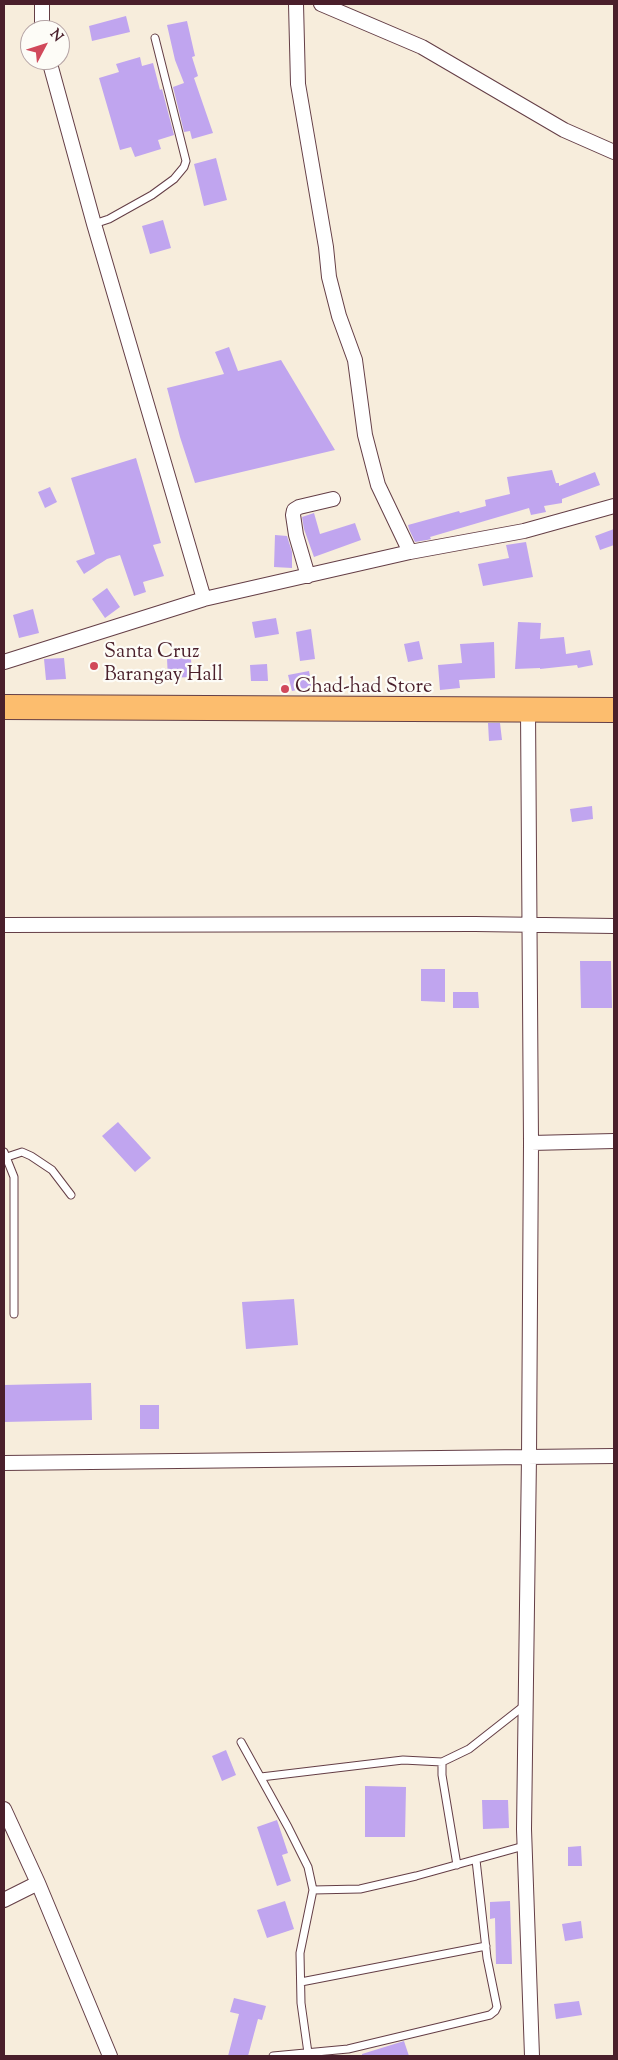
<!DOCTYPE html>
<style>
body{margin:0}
#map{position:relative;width:618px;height:2060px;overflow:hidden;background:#f7eddc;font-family:"Sorts Mill Goudy",serif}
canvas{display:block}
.frame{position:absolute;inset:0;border:5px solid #4a1f2b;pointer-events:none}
.north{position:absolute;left:20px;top:20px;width:50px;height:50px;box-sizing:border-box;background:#fdfcf7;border:1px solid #b5a4a5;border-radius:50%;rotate:50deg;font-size:14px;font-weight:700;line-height:20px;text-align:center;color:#4a1f2b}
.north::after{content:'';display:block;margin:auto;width:18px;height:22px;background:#d1495b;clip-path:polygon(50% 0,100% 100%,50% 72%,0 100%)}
</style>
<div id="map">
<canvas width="618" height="2060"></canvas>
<div class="frame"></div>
<div class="north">N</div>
</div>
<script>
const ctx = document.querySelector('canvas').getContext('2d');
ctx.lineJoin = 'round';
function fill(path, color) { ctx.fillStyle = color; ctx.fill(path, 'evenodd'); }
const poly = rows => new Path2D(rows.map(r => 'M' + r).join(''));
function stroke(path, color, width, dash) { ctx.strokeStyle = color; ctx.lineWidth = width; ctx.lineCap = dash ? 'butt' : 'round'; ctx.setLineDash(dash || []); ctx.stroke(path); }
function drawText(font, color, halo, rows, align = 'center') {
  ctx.font = font + ' "Sorts Mill Goudy",serif'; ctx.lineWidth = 4.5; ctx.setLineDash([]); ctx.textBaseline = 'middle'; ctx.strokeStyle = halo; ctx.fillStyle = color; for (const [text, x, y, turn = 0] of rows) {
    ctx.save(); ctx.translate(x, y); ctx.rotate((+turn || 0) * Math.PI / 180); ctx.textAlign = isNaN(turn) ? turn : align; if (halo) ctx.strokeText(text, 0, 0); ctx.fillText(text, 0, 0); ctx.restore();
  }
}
fill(poly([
 [126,16,130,32,92,41,89,26],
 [187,21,195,56,192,57,198,76,194,78,213,133,192,139,190,131,184,132,173,87,184,83,175,60,167,25],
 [140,57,142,66,153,63,160,90,162,89,174,135,158,140,161,149,135,157,131,147,120,150,99,78,119,72,116,64],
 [216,158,227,200,204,206,194,164],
 [163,220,171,248,150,254,142,226],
 [229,347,238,371,281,360,335,450,195,483,180,437,167,388,224,374,215,352],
 [136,458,161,543,153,545,164,576,143,582,146,592,134,596,120,555,107,559,84,574,76,561,95,554,71,478],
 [552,470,556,483,559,483,559,486,595,472,600,485,562,499,562,503,544,506,546,512,531,515,529,508,430,537,431,539,427,540,415,542,409,529,408,525,459,511,460,513,486,506,485,500,510,494,507,477],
 [50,487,57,502,45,508,38,492],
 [314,513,320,534,355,523,361,540,314,557,304,529,302,517],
 [614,529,614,545,600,550,595,536],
 [275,535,287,536,292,552,292,568,274,567],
 [526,542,533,577,483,586,478,564,509,558,506,545],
 [107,588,120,607,105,618,92,599],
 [33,609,39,633,19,638,13,615],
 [276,618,279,634,255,638,252,622],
 [518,622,541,623,540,639,564,637,566,654,590,650,593,665,578,668,577,665,540,669,540,668,515,669],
 [311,629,315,659,300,661,296,632],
 [419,641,423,659,408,662,404,644],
 [494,642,495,678,459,680,460,688,440,690,438,665,462,663,460,644],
 [64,658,66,679,46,680,44,659],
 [191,658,192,677,168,678,167,659],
 [267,664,268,681,251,681,250,665],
 [309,671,312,687,292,691,288,675],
 [488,723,500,723,502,740,489,741],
 [592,806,593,819,572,822,570,809],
 [580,961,611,961,612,1008,581,1008],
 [421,969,445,969,445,1002,421,1001],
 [453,992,478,992,479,1008,453,1008],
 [118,1122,151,1158,135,1172,102,1136],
 [294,1299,298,1345,246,1349,242,1302],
 [91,1383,92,1420,4,1422,4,1385],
 [140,1405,159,1405,159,1429,140,1429],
 [226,1750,236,1775,222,1781,212,1756],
 [365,1786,406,1787,405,1837,365,1837],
 [482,1800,508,1800,509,1828,483,1829],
 [277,1820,288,1853,282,1855,291,1881,277,1886,257,1827],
 [581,1846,582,1866,568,1866,568,1847],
 [285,1901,294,1929,267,1938,257,1910],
 [510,1901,512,1964,496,1964,495,1918,490,1919,490,1902],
 [581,1921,583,1938,565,1941,562,1924],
 [234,1998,266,2006,262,2020,258,2019,248,2056,228,2056,239,2014,230,2012],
 [579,2001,582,2015,556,2019,554,2004],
 [404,2041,409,2056,362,2056,362,2054]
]), '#c0a5ef');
const lane = poly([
 [94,224,109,219,152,195,174,179,184,167,186,161,155,38],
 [4,1152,14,1177,14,1314],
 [7,1157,22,1152,31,1156,52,1170,71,1195],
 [241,1742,288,1827,308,1867,313,1890,360,1889,416,1876,524,1846],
 [442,1762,469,1749,525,1705],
 [261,1777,403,1760,442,1762,442,1775,457,1865],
 [301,1982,486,1946],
 [308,2053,301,2003,300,1953,313,1890],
 [273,2056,348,2049,490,2015,495,2011,497,2007,487,1958,476,1860]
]);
const street = poly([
 [296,4,298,84,326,247,329,277,339,316,355,360,365,435,378,485,410,552],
 [321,4,422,47,564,130,614,152],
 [42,30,42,4],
 [49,60,94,224,204,599],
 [308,576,296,535,293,515,294,510,299,507,333,499],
 [4,662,204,599,410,552,524,531,614,506],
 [528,710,531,1143,529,1456,524,1829,532,2056],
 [4,925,475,924,614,926],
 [531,1143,614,1141],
 [4,1463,614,1456],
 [4,1809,38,1883,110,2056],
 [4,1900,38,1883]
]);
const highway = poly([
 [4,707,614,710]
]);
stroke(lane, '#643e46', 9);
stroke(street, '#643e46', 16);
stroke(highway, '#643e46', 26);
stroke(lane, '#fff', 7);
stroke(street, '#fff', 14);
stroke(highway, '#fcbd6e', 24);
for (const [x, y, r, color] of [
 [94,666,5,"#d1495b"],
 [285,689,5,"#d1495b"]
]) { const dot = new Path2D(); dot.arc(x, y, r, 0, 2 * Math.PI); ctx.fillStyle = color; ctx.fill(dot); stroke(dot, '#fdfcf7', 2); }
drawText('20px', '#4a1f2b', '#fdfcf7', [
 ["Santa Cruz",104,654],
 ["Barangay Hall",104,677],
 ["Chad-had Store",295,689]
], 'left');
</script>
